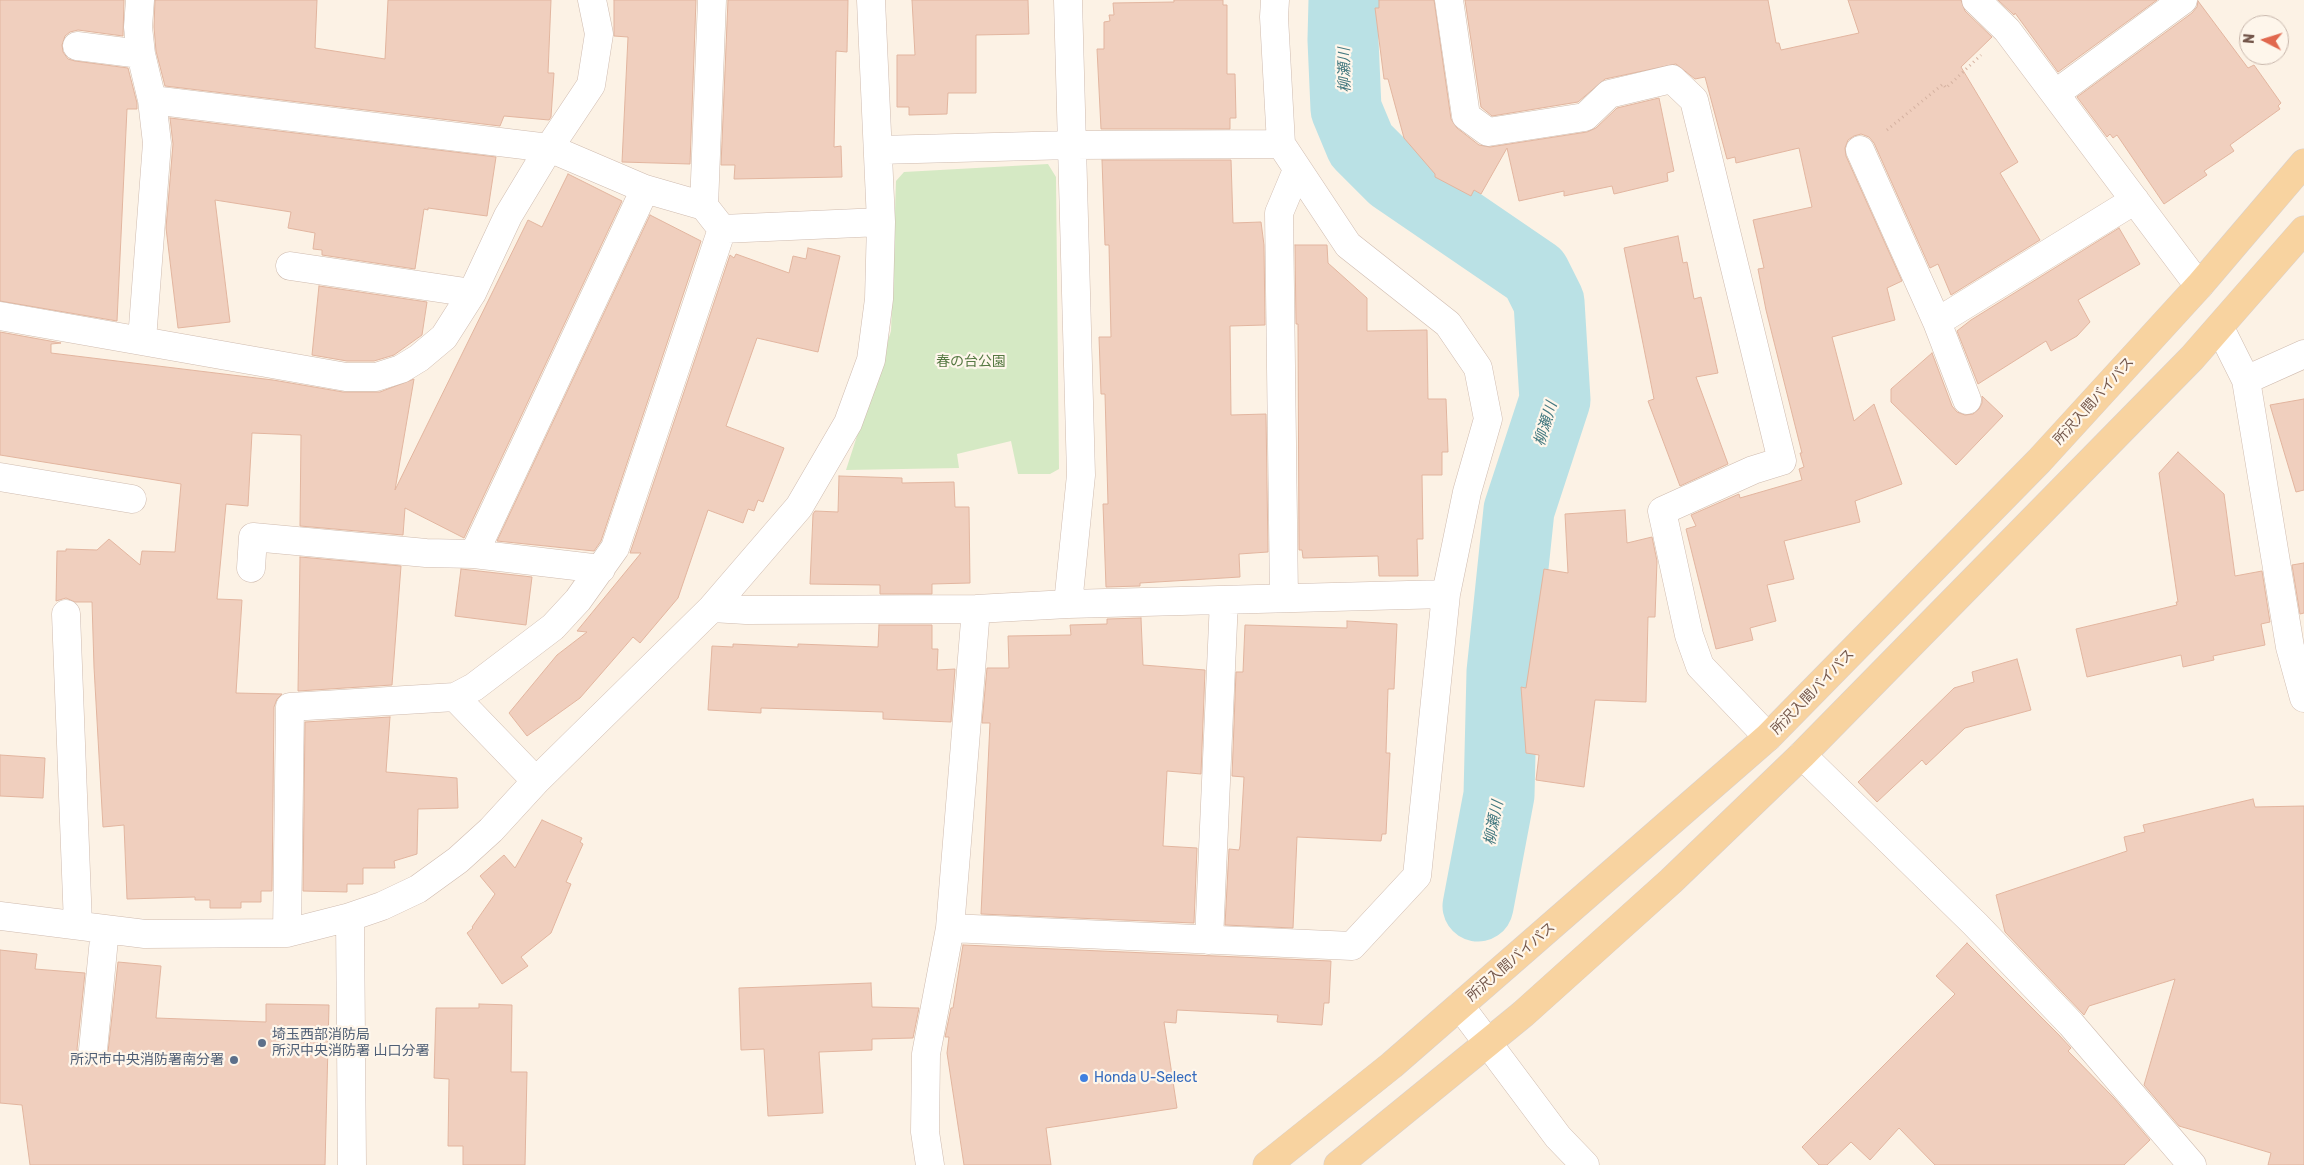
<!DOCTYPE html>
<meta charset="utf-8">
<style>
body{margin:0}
#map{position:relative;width:2304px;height:1165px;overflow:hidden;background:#fcf2e5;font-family:Rubik,sans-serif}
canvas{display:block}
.north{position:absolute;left:2239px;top:15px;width:50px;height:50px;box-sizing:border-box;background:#fef6eb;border:1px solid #c7b6ab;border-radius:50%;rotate:275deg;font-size:14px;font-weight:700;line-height:20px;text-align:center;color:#74574b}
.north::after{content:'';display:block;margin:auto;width:18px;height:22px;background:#e1684e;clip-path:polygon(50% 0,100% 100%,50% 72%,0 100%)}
</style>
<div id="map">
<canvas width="2304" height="1165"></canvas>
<div class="north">N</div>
</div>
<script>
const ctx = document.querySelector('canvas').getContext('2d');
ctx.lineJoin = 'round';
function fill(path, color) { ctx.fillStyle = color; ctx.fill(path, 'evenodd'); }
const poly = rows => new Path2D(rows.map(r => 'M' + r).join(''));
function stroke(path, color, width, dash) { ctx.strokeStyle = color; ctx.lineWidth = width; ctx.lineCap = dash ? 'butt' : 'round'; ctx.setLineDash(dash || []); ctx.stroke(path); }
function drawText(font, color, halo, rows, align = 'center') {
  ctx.font = font + ' Rubik,"Noto Sans JP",sans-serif'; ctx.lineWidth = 4.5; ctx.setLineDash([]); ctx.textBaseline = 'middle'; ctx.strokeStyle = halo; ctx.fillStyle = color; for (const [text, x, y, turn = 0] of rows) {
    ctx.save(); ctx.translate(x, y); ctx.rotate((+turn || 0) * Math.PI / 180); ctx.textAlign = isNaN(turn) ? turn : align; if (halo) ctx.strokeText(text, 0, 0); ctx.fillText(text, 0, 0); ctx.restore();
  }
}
fill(poly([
 [1048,164,1056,177,1059,469,1050,474,1018,474,1011,441,957,454,959,468,846,470,891,331,896,181,904,172]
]), '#d5e9c4');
stroke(poly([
 [1344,0,1343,40,1346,109,1361,145,1393,177,1535,274,1549,302,1555,400,1519,510,1502,672,1499,795,1478,906]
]), '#bae1e5', 71);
const building = poly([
 [0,0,124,0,123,36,78,30,70,32,65,36,62,45,63,52,68,59,75,61,128,68,137,103,137,109,127,109,117,321,0,301,0,0],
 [155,0,317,0,315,48,385,59,388,0,551,0,548,73,554,73,551,117,549,120,504,116,500,126,165,86,156,51,154,27,155,0],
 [614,0,696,0,690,164,622,162,628,37,614,36,614,0],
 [728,0,848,0,847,52,836,51,834,147,841,146,842,177,734,179,735,165,721,165,728,0],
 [912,0,1028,0,1029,34,976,35,976,93,948,93,947,114,909,115,909,107,897,107,897,55,915,55,912,0],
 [1174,0,1223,0,1223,5,1227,5,1227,74,1235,74,1236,118,1230,118,1230,129,1101,129,1097,49,1104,49,1104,22,1110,21,1109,15,1114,15,1113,3,1174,2,1174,0],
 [1379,0,1434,0,1451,119,1457,128,1479,145,1490,147,1587,132,1596,128,1617,108,1659,98,1674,171,1667,173,1668,181,1614,194,1612,186,1564,196,1564,191,1519,201,1507,148,1481,194,1474,190,1471,196,1435,177,1435,174,1404,138,1388,79,1384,79,1375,8,1379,8,1379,0],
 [1465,0,1768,0,1776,43,1779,43,1781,50,1859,33,1848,0,1961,0,1965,11,1992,37,1961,67,2018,162,2000,173,2040,240,1951,295,1938,264,1930,268,1874,143,1869,137,1861,134,1854,136,1848,140,1845,148,1846,156,1902,281,1887,288,1895,320,1832,337,1854,421,1874,404,1902,484,1855,501,1860,522,1784,541,1794,579,1767,585,1776,621,1750,628,1753,640,1716,649,1686,529,1696,526,1691,515,1739,494,1740,498,1802,480,1799,469,1804,467,1800,453,1802,453,1766,310,1758,269,1764,268,1753,220,1812,207,1799,148,1736,163,1735,157,1727,159,1705,77,1695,79,1676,64,1605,79,1578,102,1492,116,1481,107,1465,0],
 [1998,0,2157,0,2058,72,2015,13,2014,15,1998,0],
 [2198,1,2248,68,2254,65,2281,103,2278,106,2280,109,2230,145,2234,151,2204,171,2207,175,2164,204,2117,135,2113,138,2110,134,2107,137,2077,97,2192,13,2197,7,2198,1],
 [170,118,496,157,487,216,428,208,428,210,424,209,415,269,322,255,322,250,313,249,315,233,288,228,291,212,215,200,230,322,178,328,166,228,173,144,170,118],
 [1102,160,1231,160,1233,223,1261,222,1264,245,1265,325,1230,326,1231,415,1266,414,1268,552,1239,554,1240,577,1140,583,1140,586,1106,587,1103,504,1108,504,1105,394,1101,394,1099,337,1111,337,1109,245,1105,245,1102,160],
 [568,174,622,201,464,538,405,508,403,535,300,526,301,435,252,433,248,506,226,504,217,599,242,600,236,693,282,694,277,699,274,707,272,891,261,891,261,902,241,902,241,908,210,908,210,900,195,900,195,897,127,899,124,825,103,827,94,667,92,602,75,602,66,598,56,601,57,551,66,551,66,549,97,550,109,539,140,565,142,551,175,552,181,484,0,455,0,332,61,343,51,344,51,353,273,380,343,392,380,392,414,379,395,490,528,220,542,227,568,174],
 [650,215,701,241,601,541,594,551,497,541,650,215],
 [2119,228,2140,264,2078,300,2090,322,2077,336,2051,351,2046,341,1978,384,1957,331,1971,320,2119,228],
 [1678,236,1683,263,1687,262,1694,299,1701,297,1718,373,1696,377,1728,464,1680,486,1648,401,1654,399,1624,248,1678,236],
 [1295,245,1327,245,1328,263,1367,298,1367,331,1427,330,1428,399,1446,399,1448,452,1442,452,1442,475,1422,475,1423,539,1417,539,1418,576,1379,576,1378,556,1303,558,1302,550,1299,550,1298,324,1296,324,1295,245],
 [808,248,840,256,818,352,757,338,726,426,784,448,763,502,758,500,754,511,748,509,743,523,708,510,678,598,640,643,633,637,580,698,527,736,509,713,557,655,587,632,577,631,641,553,630,553,730,255,734,258,736,254,789,273,793,256,806,259,808,248],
 [319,286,427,302,422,335,394,355,374,361,347,361,312,355,319,286],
 [1932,353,1952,406,1957,412,1965,415,1973,414,1979,409,1982,403,1982,396,2003,416,1956,465,1891,402,1891,389,1932,353],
 [2304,399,2304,490,2296,492,2270,405,2304,399],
 [2178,452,2224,494,2235,576,2262,571,2270,622,2261,624,2265,645,2213,656,2214,660,2183,667,2181,655,2087,677,2076,629,2177,605,2176,602,2178,602,2159,473,2178,452],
 [839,476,902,478,902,483,954,482,955,507,969,507,970,583,932,584,932,594,880,594,880,585,810,584,813,514,815,511,838,512,839,476],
 [1625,510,1627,543,1652,537,1657,561,1655,617,1648,617,1646,702,1595,700,1584,787,1536,780,1539,755,1526,753,1521,687,1526,688,1544,569,1568,573,1565,514,1625,510],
 [300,557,401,566,392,685,298,691,300,557],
 [2304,563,2304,613,2300,614,2292,565,2304,563],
 [461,569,532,577,526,625,455,616,461,569],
 [1141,618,1143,665,1205,670,1201,774,1167,771,1163,846,1197,848,1194,923,981,914,990,723,982,723,987,668,1009,668,1008,636,1071,635,1070,625,1107,624,1107,619,1141,618],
 [1347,621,1397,624,1394,689,1388,689,1386,753,1390,753,1386,834,1382,834,1381,841,1297,837,1293,928,1225,925,1229,849,1239,850,1240,846,1244,777,1232,776,1236,672,1243,672,1245,625,1347,628,1347,621],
 [879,625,932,625,932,649,938,649,937,670,955,669,951,722,883,719,883,712,761,708,761,713,708,710,712,646,733,647,733,644,798,647,798,644,878,647,879,625],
 [2017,659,2031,710,1965,728,1926,765,1922,760,1877,802,1858,782,1954,688,1974,682,1972,672,2017,659],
 [390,717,386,772,457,778,458,808,418,809,417,854,394,861,395,868,363,868,363,884,347,884,347,892,303,891,305,722,390,717],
 [0,755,45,758,43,798,0,796,0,755],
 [2253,799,2255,807,2304,806,2304,1165,2268,1165,2271,1153,2179,1126,2144,1085,2175,979,2089,1006,2084,1015,2005,932,1996,895,2127,851,2124,837,2145,832,2143,825,2253,799],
 [542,820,582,838,580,842,583,844,566,882,571,884,551,933,521,957,528,966,502,984,467,933,473,928,472,927,495,894,480,876,504,855,515,868,542,820],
 [1967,943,2059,1035,2071,1048,2068,1051,2114,1098,2150,1140,2124,1165,1935,1165,1899,1128,1870,1160,1851,1142,1827,1165,1819,1165,1802,1147,1955,994,1936,976,1967,943],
 [963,945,1331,961,1329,1003,1324,1003,1322,1025,1277,1022,1278,1015,1177,1010,1176,1023,1164,1022,1177,1108,1046,1128,1051,1165,964,1165,947,1053,949,1037,945,1037,951,1008,953,1008,963,945],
 [0,950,37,954,35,969,85,973,77,1049,79,1056,84,1062,91,1065,100,1064,105,1059,108,1052,118,962,161,966,156,1018,266,1022,266,1004,329,1005,325,1165,30,1165,22,1105,0,1103,0,950],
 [871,983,872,1007,919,1008,913,1038,872,1039,872,1050,819,1052,823,1113,768,1116,764,1049,741,1050,739,988,871,983],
 [479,1004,512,1005,511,1072,527,1072,525,1165,463,1165,463,1146,448,1146,449,1079,434,1078,436,1008,479,1008,479,1004]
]);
fill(building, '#f0cfbe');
stroke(building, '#e2b59f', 1);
const minor = poly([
 [140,0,138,27,141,54,152,100,157,143,142,340],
 [1449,0,1466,116,1488,132,1585,117,1609,94,1672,79,1694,100,1782,461,1753,470,1662,511,1689,635,1700,666,1768,737],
 [1976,0,2007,30,2199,286],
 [77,46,141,54],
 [2055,94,2183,0],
 [152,100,549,148,645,189,704,206,722,229,881,222],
 [878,150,1072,145,1281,144],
 [1860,150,1937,322,1967,400],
 [704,206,712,0],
 [290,266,472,293],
 [0,316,346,377,376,377,401,369,419,358,444,337,472,293,508,216,549,148,591,85,599,34,592,0],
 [1937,322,2135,200],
 [2220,328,2246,380,2290,647,2304,698],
 [2246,380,2304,354],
 [0,477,132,499],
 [474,554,645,189],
 [251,568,253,537,426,553,474,554,601,569],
 [1284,598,1279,213,1297,170],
 [1068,604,1081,475,1068,0],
 [712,608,746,610,976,609,1068,604,1446,594],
 [66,614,78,925],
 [455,697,536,781],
 [1802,755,1975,924,2071,1024,2192,1165],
 [0,916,145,934,287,933,350,917,382,906,418,889,458,860,491,830,536,781,712,608,799,507,848,423,871,360,879,299,881,222,871,0],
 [350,917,352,1165],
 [950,928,1352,946,1417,876,1446,594,1467,492,1488,419,1478,368,1448,324,1348,245,1281,144,1274,17,1275,0],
 [287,933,290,707,455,697,474,687,553,627,578,600,615,548,722,229],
 [1209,940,1224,600],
 [1460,1006,1558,1137,1585,1165],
 [93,1050,105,929],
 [930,1165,925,1132,926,1054,950,928,976,609]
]);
const major = poly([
 [1267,1165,1392,1065,1768,737,2039,461,2199,286,2304,163],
 [1338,1165,1523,1014,1671,881,1802,755,2192,358,2304,230]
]);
stroke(minor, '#cfbbaf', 29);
stroke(major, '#d8d0cd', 29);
stroke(poly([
 [1887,130,1943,84,1946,88,1981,55]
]), '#d5b2a1', 3, [1, 4]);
stroke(minor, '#fff', 28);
stroke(major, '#f8d3a0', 28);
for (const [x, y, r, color] of [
 [262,1043,5,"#5c6f8a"],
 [234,1060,5,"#5c6f8a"],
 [1084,1078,5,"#3f7fe0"]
]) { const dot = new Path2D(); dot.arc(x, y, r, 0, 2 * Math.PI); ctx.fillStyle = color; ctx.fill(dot); stroke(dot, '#fef6eb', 2); }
drawText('14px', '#567943', '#fef6eb', [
 ["春の台公園",971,362]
]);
drawText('14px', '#74574b', '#fef6eb', [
 ["所沢入間バイパス",2094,401,-48],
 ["所沢入間バイパス",1813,692,-46],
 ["所沢入間バイパス",1511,962,-41]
]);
drawText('14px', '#4e5e75', '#fef6eb', [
 ["埼玉西部消防局",272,1035],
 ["所沢中央消防署 山口分署",272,1051],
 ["所沢市中央消防署南分署",224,1060,"right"]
], 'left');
drawText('14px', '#366cbe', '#fef6eb', [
 ["Honda U-Select",1094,1078]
], 'left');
drawText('italic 15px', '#43787f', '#fef6eb', [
 ["柳瀬川",1345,70,-91],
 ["柳瀬川",1546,424,-73],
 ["柳瀬川",1494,823,-79]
]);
</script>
